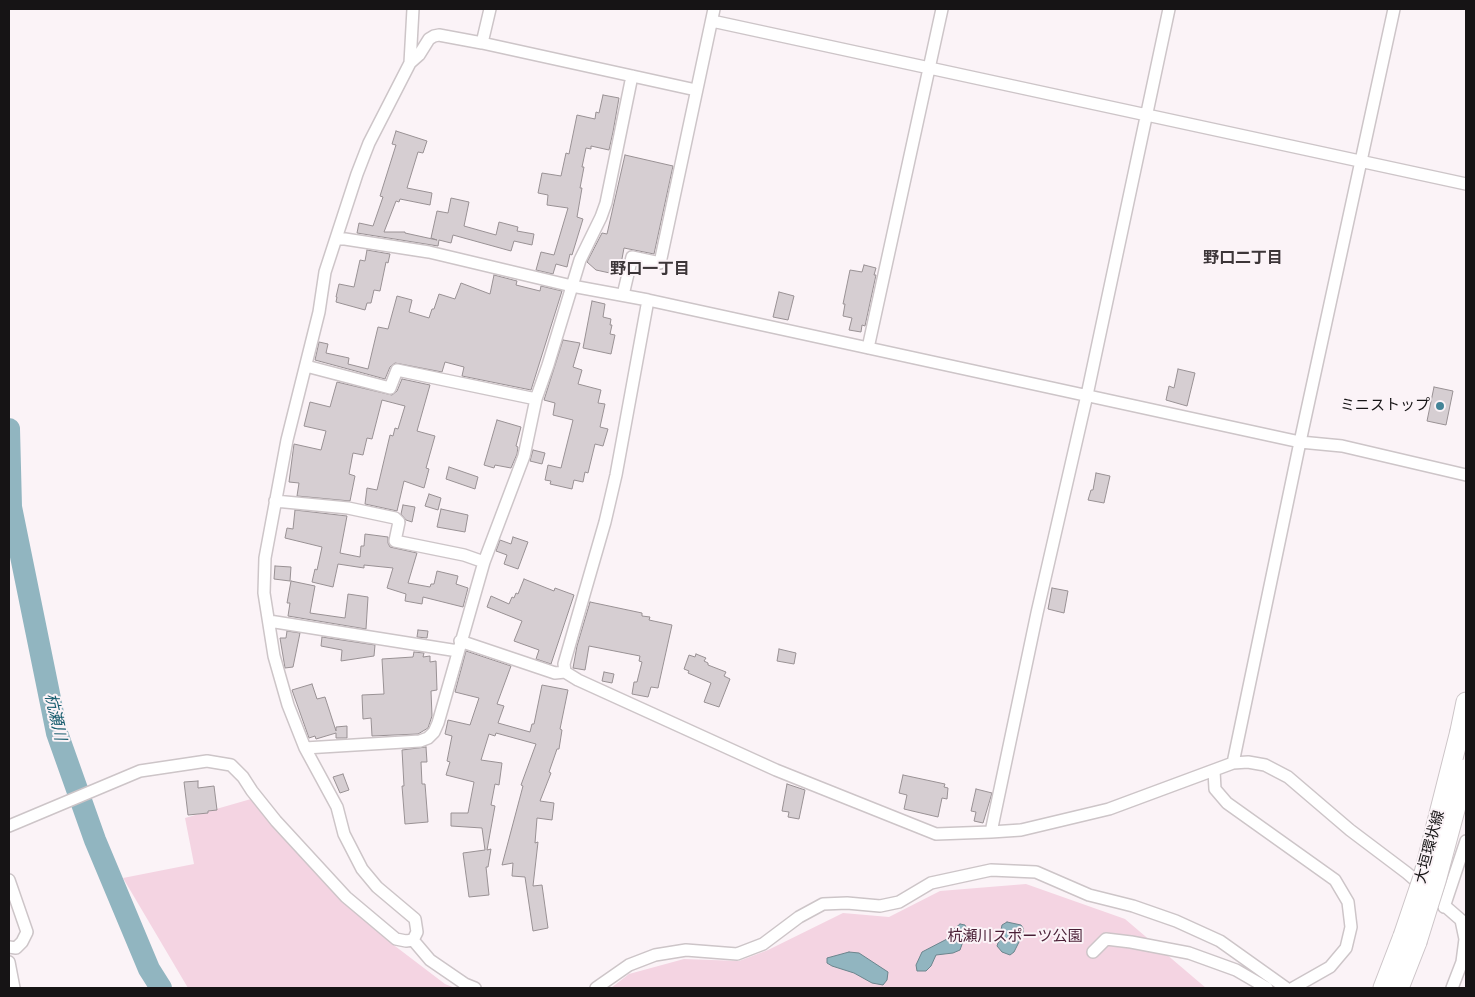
<!DOCTYPE html>
<meta charset="utf-8">
<style>
body{margin:0}
#map{position:relative;width:1475px;height:997px;overflow:hidden;background:#fbf3f7;font-family:"PT Sans",sans-serif}
canvas{display:block}
.frame{position:absolute;inset:0;border:10px solid #161415;pointer-events:none}
</style>
<div id="map">
<canvas width="1475" height="997"></canvas>
<div class="frame"></div>
</div>
<script>
const ctx = document.querySelector('canvas').getContext('2d');
ctx.lineJoin = 'round';
function fill(path, color) { ctx.fillStyle = color; ctx.fill(path, 'evenodd'); }
const poly = rows => new Path2D(rows.map(r => 'M' + r).join(''));
function stroke(path, color, width, dash) { ctx.strokeStyle = color; ctx.lineWidth = width; ctx.lineCap = dash ? 'butt' : 'round'; ctx.setLineDash(dash || []); ctx.stroke(path); }
function drawText(font, color, halo, rows, align = 'center') {
  ctx.font = font + ' "PT Sans","Noto Sans JP",sans-serif'; ctx.lineWidth = 4; ctx.setLineDash([]); ctx.textBaseline = 'middle'; ctx.strokeStyle = halo; ctx.fillStyle = color; for (const [text, x, y, turn = 0] of rows) {
    ctx.save(); ctx.translate(x, y); ctx.rotate((+turn || 0) * Math.PI / 180); ctx.textAlign = isNaN(turn) ? turn : align; if (halo) ctx.strokeText(text, 0, 0); ctx.fillText(text, 0, 0); ctx.restore();
  }
}
fill(poly([
 [251,799,336,895,395,946,445,984,455,988,188,988,123,878,194,864,185,818],
 [1026,884,1125,919,1206,988,611,988,629,974,684,959,739,961,768,950,843,913,889,917,940,891]
]), '#f4d4e2');
const water = poly([
 [1007,922,1021,925,1023,928,1023,934,1014,952,1010,955,1002,952,997,946,998,943,1003,937,1001,930,1002,925,1007,922],
 [960,924,965,925,967,930,960,950,953,953,936,955,931,966,926,971,917,971,916,965,922,952,947,939,954,929,960,924],
 [849,952,859,953,888,972,887,980,883,985,872,983,854,973,832,966,827,963,827,958,849,952]
]);
fill(water, '#91b5c0');
stroke(water, '#6c858d', 1);
stroke(poly([
 [9,429,11,507,57,733,95,840,149,969,161,988]
]), '#91b5c0', 22);
const building = poly([
 [603,95,619,98,613,132,609,150,591,146,591,149,586,148,582,167,584,167,580,188,582,188,577,217,583,219,572,255,570,254,567,267,556,264,553,274,536,270,541,252,554,255,568,208,547,205,548,195,538,193,542,173,561,176,566,153,569,154,577,115,595,119,596,112,599,113,603,95],
 [396,131,427,141,423,153,418,152,407,188,432,193,430,205,400,199,399,202,396,201,384,232,405,232,405,233,437,240,431,238,437,211,448,213,451,198,469,202,464,226,496,235,499,222,518,227,517,231,534,234,532,245,514,241,511,251,453,235,451,243,439,240,438,246,357,233,359,223,373,226,383,197,380,196,396,145,392,144,396,131],
 [625,155,673,166,654,254,624,248,619,275,596,270,587,262,602,233,607,234,625,155],
 [367,250,390,254,388,263,386,262,380,291,374,290,371,303,367,303,365,310,336,302,337,297,336,297,339,284,354,287,360,260,365,261,367,250],
 [864,265,876,268,874,275,876,275,865,326,862,325,861,332,849,330,852,318,843,316,845,304,843,304,850,270,862,272,864,265],
 [494,275,517,281,516,285,540,291,541,286,562,291,531,390,462,376,464,367,445,362,442,372,395,363,390,367,385,379,315,360,319,342,328,344,326,353,349,358,348,364,368,369,378,327,388,329,397,296,412,300,409,312,429,318,432,309,434,309,439,294,455,299,461,283,490,294,494,275],
 [779,292,794,296,788,320,773,317,779,292],
 [592,301,605,304,603,317,611,319,610,325,612,325,610,334,615,335,611,354,583,348,592,301],
 [563,340,580,343,573,367,582,370,578,384,601,390,598,403,605,404,600,427,608,429,603,446,595,444,588,473,585,472,583,482,574,480,572,489,550,484,551,481,545,480,548,465,561,468,573,420,553,415,555,403,544,400,563,340],
 [1178,369,1195,373,1187,406,1166,400,1169,386,1174,388,1178,369],
 [402,379,430,385,417,431,435,436,426,468,429,469,424,488,404,481,397,511,365,504,367,488,377,490,390,435,393,436,395,428,398,429,405,406,382,400,372,439,367,438,363,455,353,453,349,474,355,476,350,501,297,496,299,483,289,482,294,444,321,450,326,431,304,426,310,402,330,407,337,382,392,395,397,391,402,379],
 [1434,387,1453,391,1446,425,1427,421,1434,387],
 [497,420,521,427,516,446,518,447,517,454,511,468,495,465,494,468,484,465,497,420],
 [533,450,545,453,542,464,530,461,533,450],
 [449,467,478,477,475,489,446,479,449,467],
 [1096,473,1110,476,1104,503,1088,500,1091,490,1093,490,1096,473],
 [429,494,441,498,438,510,425,506,429,494],
 [403,505,415,507,412,522,406,520,401,514,403,505],
 [441,509,468,515,465,532,437,527,441,509],
 [295,510,347,516,340,553,360,557,361,546,364,546,365,534,388,537,388,543,390,547,417,553,408,583,430,587,431,584,434,584,437,571,458,576,456,584,468,588,463,607,423,597,422,604,405,601,406,594,387,588,393,568,364,565,364,568,338,564,333,587,312,582,315,569,317,570,322,547,285,538,287,528,293,529,295,510],
 [513,537,528,542,518,569,504,564,507,555,496,551,500,540,511,544,513,537],
 [275,566,291,567,290,581,274,579,275,566],
 [524,579,554,591,555,588,574,595,551,664,536,659,539,650,514,641,522,621,487,607,491,596,509,604,512,597,514,598,516,593,518,594,524,579],
 [291,581,315,586,310,613,345,618,348,594,368,597,366,629,288,616,290,603,287,603,291,581],
 [1052,588,1068,591,1064,613,1048,609,1052,588],
 [590,602,642,613,642,616,650,617,649,620,672,625,658,688,651,687,648,697,632,694,634,682,637,682,642,662,639,661,640,656,589,646,585,670,573,668,577,646,590,602],
 [418,630,428,631,427,638,417,637,418,630],
 [287,631,300,633,293,667,285,668,280,638,286,638,287,631],
 [322,637,375,645,374,656,341,661,342,650,321,646,322,637],
 [779,649,796,653,794,664,777,661,779,649],
 [466,651,511,666,497,704,504,706,498,723,530,732,532,724,534,724,542,685,568,690,560,729,562,730,559,749,557,749,549,772,551,773,540,801,554,803,552,820,537,818,535,843,538,842,533,886,542,885,548,928,533,931,525,877,512,876,513,863,502,865,523,786,521,785,536,744,496,733,495,736,489,734,481,760,502,763,499,785,495,784,491,805,495,806,487,850,491,849,488,867,486,867,489,895,469,897,463,853,485,850,482,828,451,826,451,813,468,813,474,782,446,775,450,762,447,761,452,736,445,734,448,720,470,725,479,698,455,692,466,651],
 [414,652,424,653,423,657,430,656,430,662,436,661,437,690,431,691,432,716,428,728,418,734,372,736,371,718,363,719,362,695,384,694,382,659,413,657,414,652],
 [696,654,706,658,704,661,708,663,708,665,726,672,724,676,730,679,719,707,704,702,711,683,688,673,689,671,684,669,689,655,695,657,696,654],
 [604,672,614,674,612,683,602,681,604,672],
 [312,684,317,699,325,697,336,731,336,727,347,726,347,738,336,738,336,733,316,739,315,736,309,738,292,690,312,684],
 [426,747,427,762,421,762,422,784,425,784,428,822,405,824,402,786,404,786,402,750,426,747],
 [343,774,349,790,340,793,333,777,343,774],
 [903,775,945,784,944,787,948,788,947,799,942,798,938,817,904,809,907,795,899,793,903,775],
 [198,781,198,788,214,786,217,810,208,811,208,813,188,815,184,782,198,781],
 [787,784,805,790,799,819,788,817,789,812,782,811,787,784],
 [976,789,992,793,983,823,974,821,976,812,971,811,976,789]
]);
fill(building, '#d6ced2');
stroke(building, '#999194', 1);
const street = poly([
 [712,21,1466,184],
 [482,43,490,9],
 [410,63,419,55,429,39,434,36,439,35,482,43,696,90],
 [336,239,345,239,429,252,572,286,648,300,1300,442,1342,446,1466,475],
 [623,295,632,257,660,263,714,9],
 [648,300,616,475,605,522,564,664,565,672,578,680,776,770,936,834,991,832,1037,613,1087,395,1169,9],
 [868,348,942,9],
 [306,366,390,388,397,370,536,399],
 [275,501,348,508,395,518,399,522,395,541,464,555,484,562],
 [269,621,458,651],
 [460,641,555,673,565,672],
 [305,748,420,741,428,738,434,732,438,723,484,562,524,456,536,399,548,365,580,260,601,217,606,203,632,76],
 [1233,763,1300,442,1394,9],
 [1214,771,1215,789,1227,803,1335,880,1348,902,1351,927,1346,948,1330,967,1293,988],
 [9,826,140,771,207,761,231,765,243,777,252,791,276,821,346,897,396,939,406,941,413,940,417,932,415,919,377,887,362,869,344,834,337,807,305,748,288,705,274,656,264,593,265,558,287,440,319,312,325,272,357,174,369,143,410,63,413,9],
 [991,832,1021,830,1109,809,1233,763,1248,762,1265,765,1288,777,1350,830,1407,873,1461,920,1465,939,1462,962,1452,988],
 [9,880,27,932,22,942,16,948,9,947],
 [1444,907,1466,841],
 [413,940,430,960,465,984,475,988],
 [1093,952,1106,939,1131,942,1189,953,1236,970,1267,988],
 [9,962,14,988],
 [596,988,629,965,655,955,686,950,737,954,763,944,799,917,823,904,847,903,880,906,899,902,931,883,991,870,1036,872,1089,895,1133,906,1176,921,1220,941,1286,988]
]);
const primary = poly([
 [1460,731,1466,702],
 [1383,988,1403,936],
 [1399,988,1417,942]
]);
stroke(street, '#cdc5c8', 14);
stroke(primary, '#cdc5c8', 21);
stroke(street, '#fff', 11);
stroke(primary, '#fff', 19);
const primaryBridge = poly([
 [1403,936,1423,877,1460,731],
 [1417,942,1436,881,1466,769]
]);
stroke(primaryBridge, '#cdc5c8', 21, []);
stroke(primaryBridge, '#fff', 19);
for (const [x, y, r, color] of [
 [1440,406,5,"#448497"]
]) { const dot = new Path2D(); dot.arc(x, y, r, 0, 2 * Math.PI); ctx.fillStyle = color; ctx.fill(dot); stroke(dot, '#fbf3f7', 2); }
drawText('15px', '#161415', '#fbf3f7', [
 ["ミニストップ",1430,406]
], 'right');
drawText('15px', '#161415', '#fbf3f7', [
 ["大垣環状線",1430,847,-75]
]);
drawText('15px', '#491e35', '#fbf3f7', [
 ["杭瀬川スポーツ公園",1015,937]
]);
drawText('bold 16px', '#3c3538', '#fbf3f7', [
 ["野口二丁目",1243,258],
 ["野口一丁目",650,269]
]);
drawText('italic 16px', '#175c6e', '#fbf3f7', [
 ["杭瀬川",55,717,77]
]);
</script>
